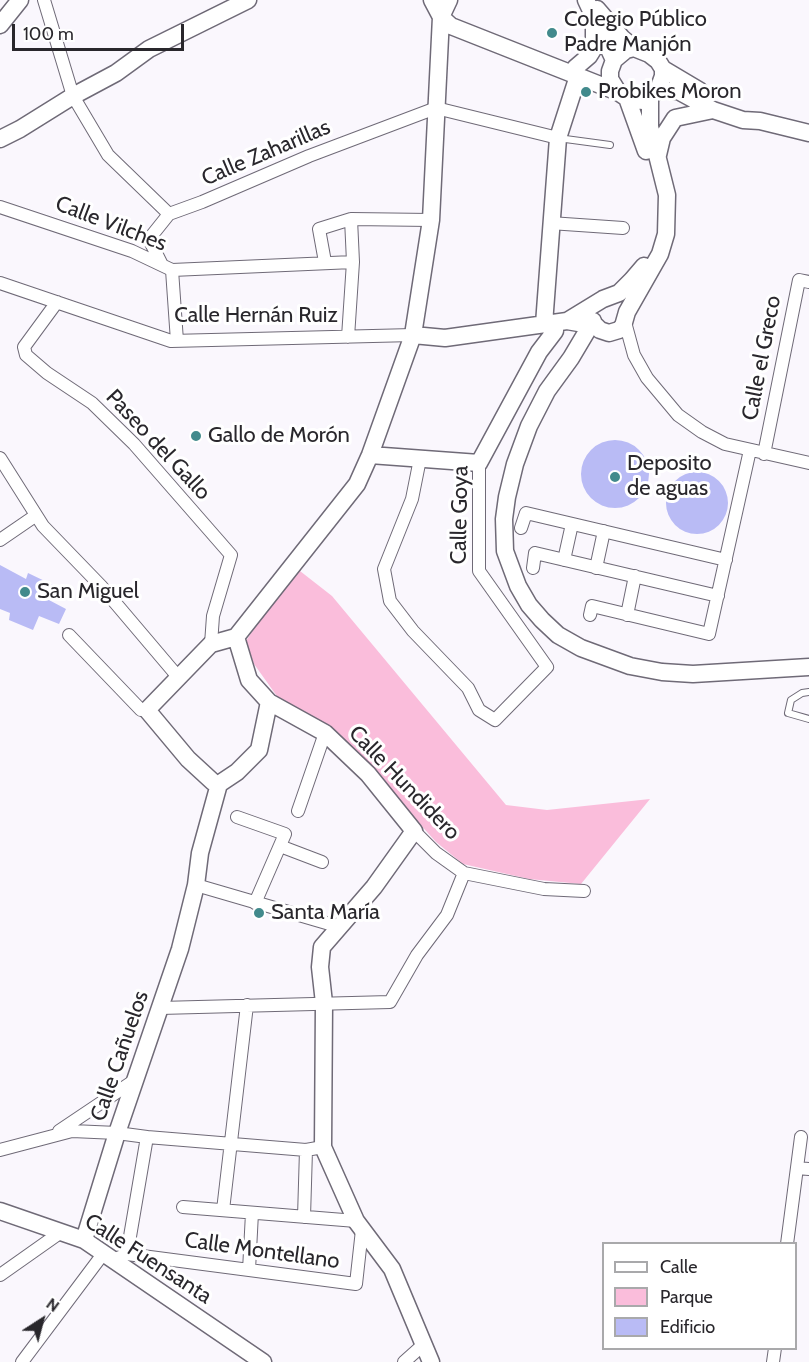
<!DOCTYPE html>
<meta charset="utf-8">
<style>
body{margin:0}
#map{position:relative;width:809px;height:1362px;overflow:hidden;background:#faf7fd;font-family:Cabin,sans-serif}
canvas{display:block}
.legend{position:absolute;left:602px;top:1242px;width:195px;height:108px;box-sizing:border-box;background:#fff;border:2px solid #a9a9ab;margin:0;padding:8px 10px;list-style:none;font-size:18px;color:#29272c}
.legend li{display:flex;align-items:center;gap:12px;height:30px}
.legend b{width:30px;border:2px solid #a9a9ab}
.north{position:absolute;left:12px;top:1290px;width:60px;height:60px;-webkit-text-stroke:4px #fff;paint-order:stroke;rotate:36deg;font-size:16px;font-weight:700;line-height:24px;text-align:center;color:#29272c}
.north::after{content:'';display:block;margin:auto;width:21px;height:27px;background:#29272c;clip-path:polygon(50% 0,100% 100%,50% 72%,0 100%)}
.scale{position:absolute;left:12px;top:24px;width:172px;height:27px;box-sizing:border-box;border:3px solid #29272c;border-top:0;padding-left:8px;font-size:18px;line-height:21px;white-space:nowrap;color:#29272c;-webkit-text-stroke:4px #fff;paint-order:stroke}
</style>
<div id="map">
<canvas width="809" height="1362"></canvas>
<ul class="legend">
<li><b style="height:8px;background:#fff"></b>Calle</li>
<li><b style="height:16px;background:#fabddb"></b>Parque</li>
<li><b style="height:16px;background:#b9bbf5"></b>Edificio</li>
</ul>
<div class="north">N</div>
<div class="scale">100 m</div>
</div>
<script>
const ctx = document.querySelector('canvas').getContext('2d');
ctx.lineJoin = 'round';
function fill(path, color) { ctx.fillStyle = color; ctx.fill(path, 'evenodd'); }
const poly = rows => new Path2D(rows.map(r => 'M' + r).join(''));
function stroke(path, color, width, dash) { ctx.strokeStyle = color; ctx.lineWidth = width; ctx.lineCap = dash ? 'butt' : 'round'; ctx.setLineDash(dash || []); ctx.stroke(path); }
function drawText(font, color, halo, rows, align = 'center') {
  ctx.font = font + ' Cabin,sans-serif'; ctx.lineWidth = 6; ctx.setLineDash([]); ctx.textBaseline = 'middle'; ctx.strokeStyle = halo; ctx.fillStyle = color; for (const [text, x, y, turn = 0] of rows) {
    ctx.save(); ctx.translate(x, y); ctx.rotate((+turn || 0) * Math.PI / 180); ctx.textAlign = isNaN(turn) ? turn : align; if (halo) ctx.strokeText(text, 0, 0); ctx.fillText(text, 0, 0); ctx.restore();
  }
}
fill(poly([
 [300,571,332,596,506,805,547,810,650,799,581,884,529,879,463,864,436,842,350,746,279,699,254,664,246,641,262,616]
]), '#fabddb');
fill(poly([
 '581 474a34 34 0 1 1 68 0a34 34 0 1 1-68 0Z',
 '666 503a31 31 0 1 1 62 0a31 31 0 1 1-62 0Z',
 [0,565,26,579,28,573,53,585,47,599,66,609,59,624,39,616,33,630,9,620,10,613,0,609]
]), '#b9bbf5');
const lane = poly([
 [558,138,610,145],
 [809,692,802,693,791,700,788,713,809,719]
]);
const street = poly([
 [44,0,73,96,108,155,169,214],
 [0,207,132,251,172,270,353,262,351,219],
 [550,223,623,228],
 [325,262,319,229,351,219,431,220],
 [162,265,149,239,169,214,202,202,309,156,436,108,558,138],
 [172,270,177,341],
 [0,283,171,341,413,335],
 [57,302,24,347,26,355,47,373,92,403,134,444,231,555,213,616,211,644],
 [625,322,634,355,647,378,678,415,702,432,725,444,809,463],
 [348,337,353,262],
 [764,454,799,280,809,282],
 [0,458,43,526,101,586,179,678],
 [420,459,412,499,384,569,390,601,413,631,468,688,479,710,495,720,547,667,479,571,479,463],
 [521,528,526,513,726,560],
 [0,540,35,516],
 [564,560,572,524],
 [533,568,535,553,718,596],
 [596,568,604,531],
 [590,615,592,606,709,634,750,450],
 [627,615,635,576],
 [69,635,141,710,147,710],
 [298,811,325,733],
 [237,817,285,834,255,903],
 [414,831,436,853,464,873,544,889,584,891],
 [280,846,322,862],
 [196,885,340,927],
 [160,1008,390,1002,417,955,447,915,464,873],
 [59,1131,135,1080],
 [0,1150,72,1131,117,1133,147,1137,306,1150,323,1147],
 [797,1168,809,1169],
 [183,1207,356,1221],
 [223,1210,247,1005],
 [304,1217,306,1150],
 [787,1244,801,1137],
 [127,1254,147,1137],
 [113,1260,127,1254,356,1284,362,1230],
 [249,1270,252,1213],
 [0,1275,61,1232],
 [22,1362,103,1254],
 [404,1362,423,1345],
 [773,1362,775,1348]
]);
const secondary = poly([
 [432,0,441,17,449,0],
 [586,0,614,60],
 [597,9,622,38,634,48],
 [441,17,451,26,618,92],
 [0,25,20,0],
 [634,48,649,54,658,61,663,69,663,76,658,90,650,97,642,101,627,98,618,92,610,79,610,71,614,60,626,50,634,48],
 [575,68,589,56,594,48,594,22],
 [663,69,700,91],
 [658,90,678,91,713,110,743,120,760,121,809,133],
 [627,98,646,151],
 [0,139,20,129,73,96,116,73,149,49,248,0],
 [658,155,662,138,675,118,713,110],
 [567,321,603,299,619,293,632,280,644,266],
 [593,321,571,358,547,391,529,426,515,464,507,497,504,519,505,551,518,586,529,605,542,620,558,635,581,648,630,666,662,672,693,674,809,667],
 [544,324,558,138,578,76],
 [413,335,445,338,567,321,596,326,600,330,609,333,619,330,623,326,627,312,660,254,666,234,667,195,650,127,650,97],
 [370,455,479,463,539,352,555,331,554,323],
 [236,637,249,680,269,702,325,733,368,774,414,831,374,887,322,947,320,967,324,1003,323,1147,356,1221,392,1269,431,1362],
 [236,637,357,484,370,455,413,335,431,220,441,17],
 [219,784,213,782,188,759,147,710,211,644,236,637],
 [0,1211,84,1240,263,1362],
 [84,1240,117,1133,180,949,196,885,200,853,219,784,237,772,259,750,269,702]
]);
stroke(lane, '#6f6a77', 8);
stroke(street, '#6f6a77', 14);
stroke(secondary, '#6f6a77', 19);
stroke(lane, '#fff', 6);
stroke(street, '#fff', 12);
stroke(secondary, '#fff', 16);
for (const [x, y, r, color] of [
 [552,33,6,"#428a8c"],
 [586,92,6,"#428a8c"],
 [196,436,6,"#428a8c"],
 [615,477,6,"#428a8c"],
 [25,592,6,"#428a8c"],
 [259,913,6,"#428a8c"]
]) { const dot = new Path2D(); dot.arc(x, y, r, 0, 2 * Math.PI); ctx.fillStyle = color; ctx.fill(dot); stroke(dot, '#fff', 2); }
drawText('22px', '#29272c', '#fff', [
 ["Colegio Público",564,20],
 ["Padre Manjón",564,45],
 ["Probikes Moron",598,92],
 ["Gallo de Morón",208,436],
 ["Deposito",627,464],
 ["de aguas",627,489],
 ["San Miguel",37,592],
 ["Santa María",271,913]
], 'left');
drawText('22px', '#29272c', '#fff', [
 ["Calle Zaharillas",266,153,-23],
 ["Calle Vilches",111,224,21],
 ["Calle Hernán Ruiz",256,316],
 ["Calle el Greco",762,358,-79],
 ["Paseo del Gallo",158,445,47],
 ["Calle Goya",460,515,-89],
 ["Calle Hundidero",404,783,46],
 ["Calle Cañuelos",120,1056,-71],
 ["Calle Montellano",262,1251,8],
 ["Calle Fuensanta",148,1259,33]
]);
</script>
